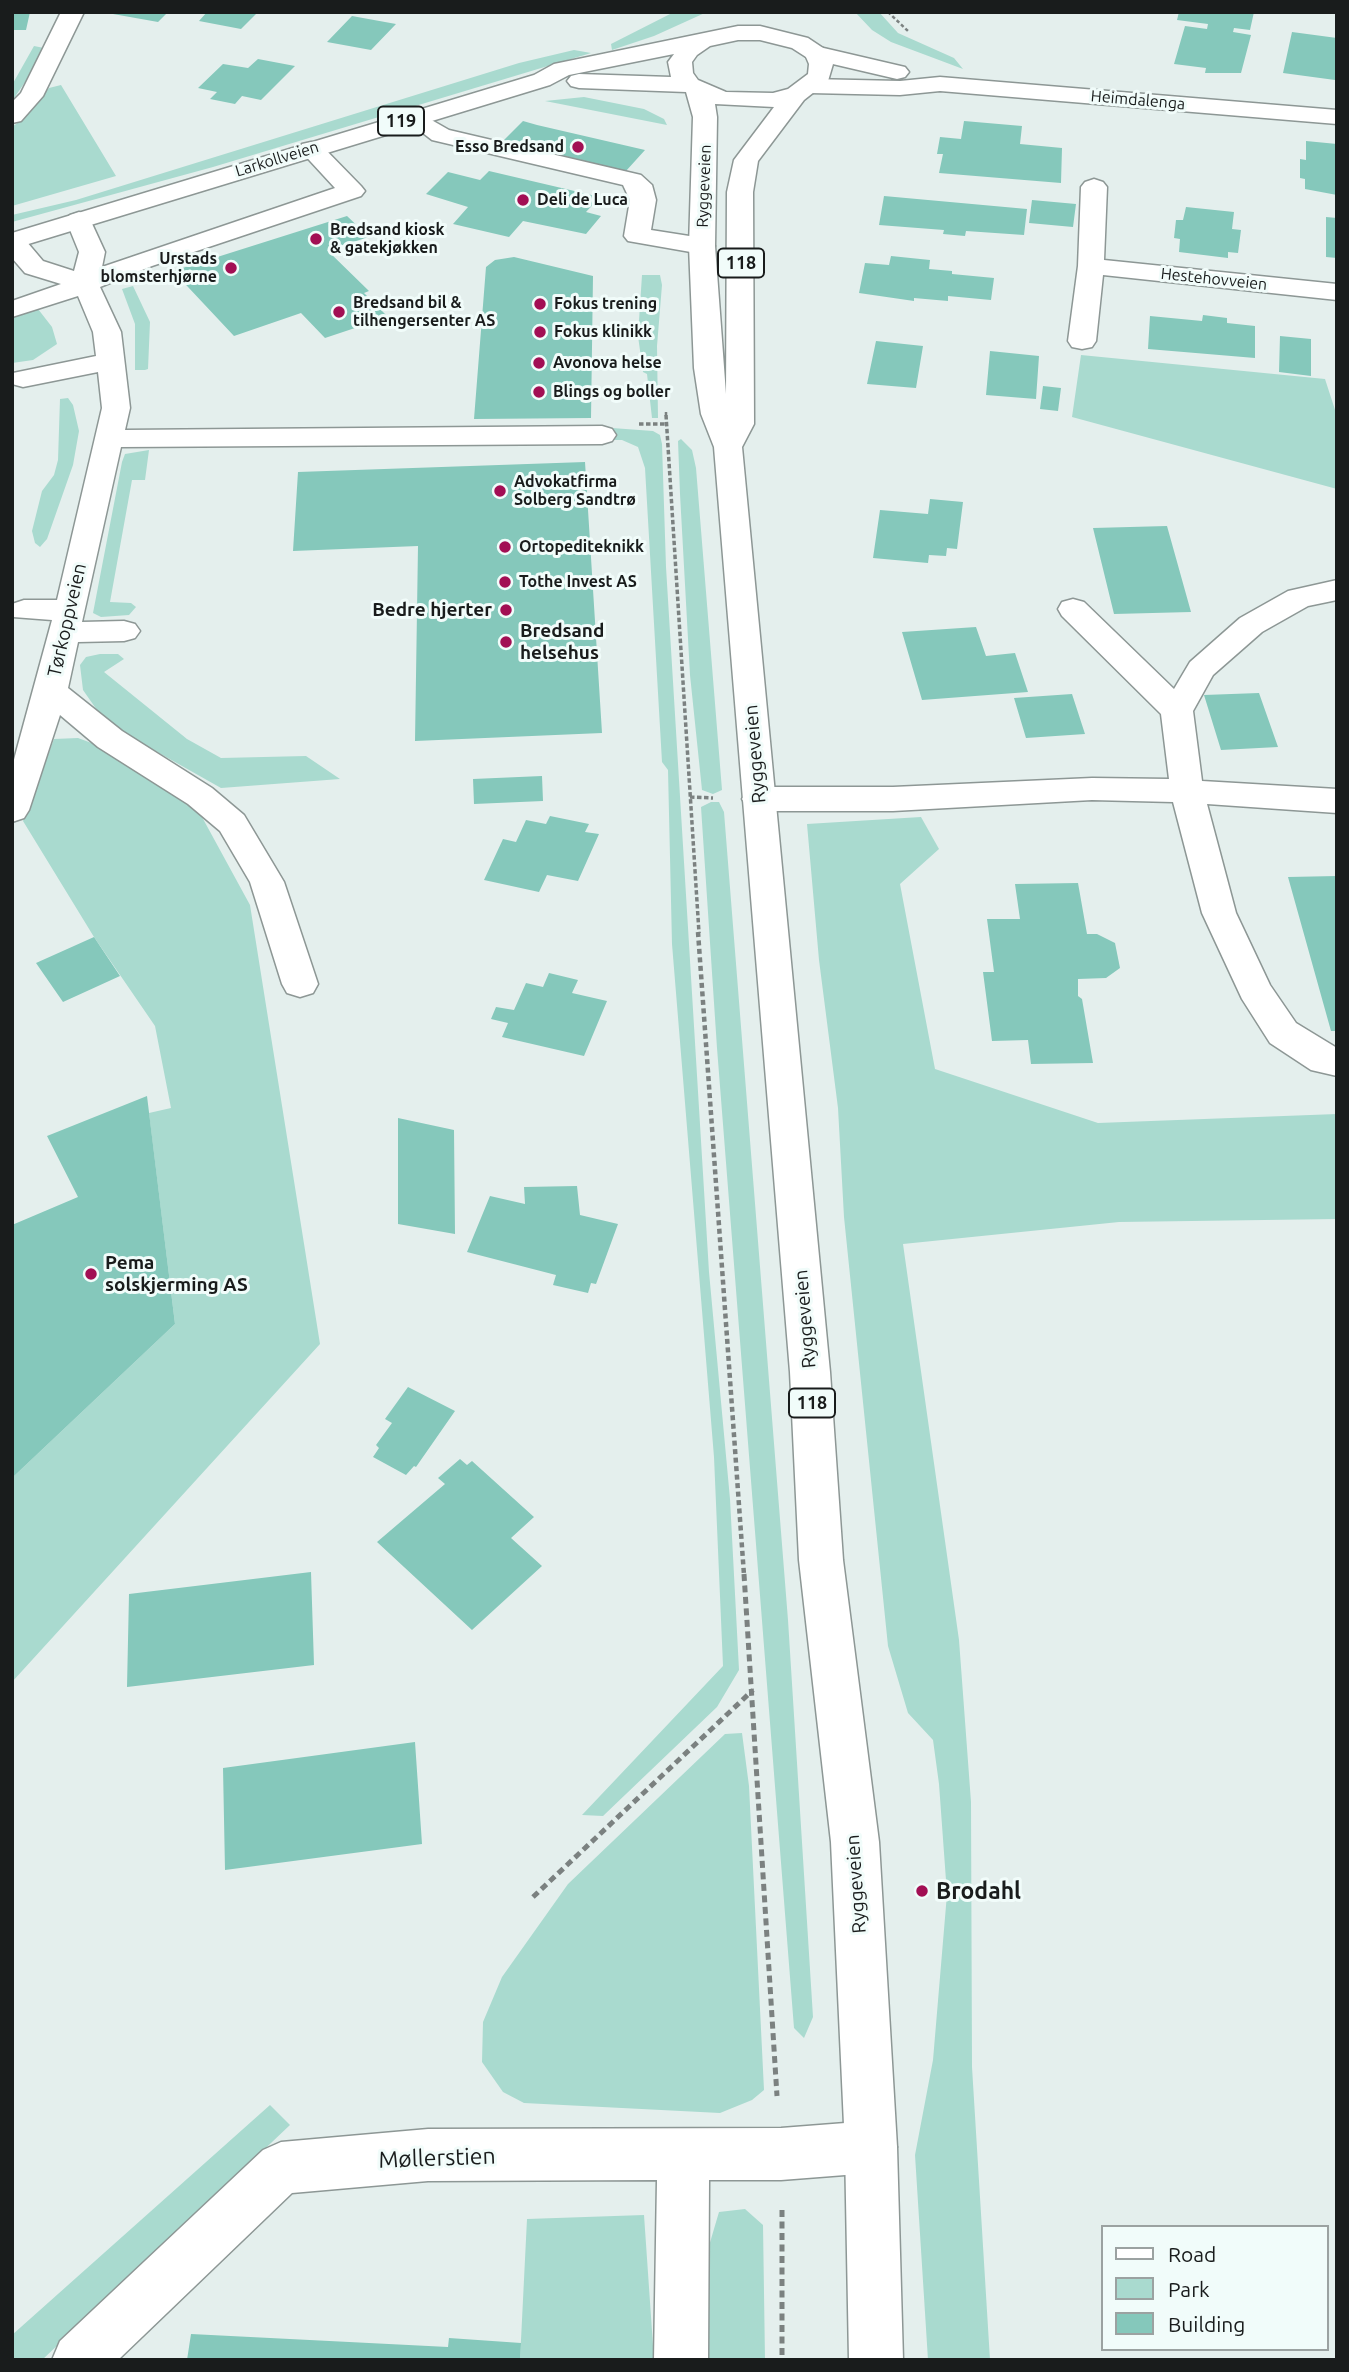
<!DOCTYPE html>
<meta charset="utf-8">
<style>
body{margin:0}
#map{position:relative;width:1349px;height:2372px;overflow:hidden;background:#e4efed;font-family:Ubuntu,sans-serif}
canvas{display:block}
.frame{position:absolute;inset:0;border:14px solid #191c1c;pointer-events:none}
.legend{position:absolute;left:1101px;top:2225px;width:228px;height:126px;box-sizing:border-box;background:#f1fcfa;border:2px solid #9ba2a1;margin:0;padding:9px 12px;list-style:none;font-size:21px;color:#191c1c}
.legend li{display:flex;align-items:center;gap:14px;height:35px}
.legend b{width:35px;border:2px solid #9ba2a1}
</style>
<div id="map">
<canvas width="1349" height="2372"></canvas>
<div class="frame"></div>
<ul class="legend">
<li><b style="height:9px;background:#fff"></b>Road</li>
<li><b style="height:19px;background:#a9dacf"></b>Park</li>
<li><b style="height:19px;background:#85c8bb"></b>Building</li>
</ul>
</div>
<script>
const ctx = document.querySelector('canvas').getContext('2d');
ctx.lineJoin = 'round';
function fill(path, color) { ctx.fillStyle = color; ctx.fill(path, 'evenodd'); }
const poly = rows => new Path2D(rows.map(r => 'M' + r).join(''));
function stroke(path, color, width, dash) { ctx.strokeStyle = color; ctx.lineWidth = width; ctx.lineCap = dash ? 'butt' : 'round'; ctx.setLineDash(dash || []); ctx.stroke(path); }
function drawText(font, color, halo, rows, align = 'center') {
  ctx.font = font + ' Ubuntu,sans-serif'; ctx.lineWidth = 6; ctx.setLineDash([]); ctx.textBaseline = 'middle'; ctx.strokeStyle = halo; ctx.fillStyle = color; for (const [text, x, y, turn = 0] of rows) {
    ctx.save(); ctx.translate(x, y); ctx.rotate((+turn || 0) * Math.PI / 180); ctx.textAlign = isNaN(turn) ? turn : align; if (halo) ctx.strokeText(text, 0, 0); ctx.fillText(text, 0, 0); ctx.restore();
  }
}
fill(poly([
 [674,12,707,12,654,36,612,50,611,44],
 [855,12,879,12,898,33,954,58,963,69,891,42,872,30],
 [34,46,44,48,32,72,12,101,12,85],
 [574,50,591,53,213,167,12,222,12,215,76,200,519,63],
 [61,85,116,176,12,206,12,127,24,118,49,88],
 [584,97,644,109,664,119,667,125,545,101],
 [642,275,660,275,662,285,657,346,658,418,652,418,647,374,643,372,638,336],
 [133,286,150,322,148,369,145,370,135,370,135,324,122,289],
 [38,309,52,327,57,344,33,360,12,363,12,316],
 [1081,355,1325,379,1337,416,1337,489,1072,417],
 [68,398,73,405,79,431,73,465,47,539,40,547,35,543,32,531,42,491,54,475,58,460,60,399],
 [612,428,653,431,660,435,662,444,666,567,709,1272,730,1499,739,1670,717,1707,603,1816,582,1815,723,1666,714,1457,672,944,668,770,662,762,645,468,638,447,622,440,612,440],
 [681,439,692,450,696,468,722,790,713,794,702,790,690,675,680,494,678,441],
 [149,450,145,480,132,480,110,602,131,603,136,607,129,615,101,617,93,613,122,462,125,454],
 [100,654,118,654,124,659,104,672,187,739,221,758,306,756,340,779,221,788,120,731,99,713,83,690,80,665,86,657],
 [78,738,105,748,180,797,202,817,250,905,320,1344,12,1682,12,1478,175,1324,149,1113,171,1108,155,1026,94,937,23,821,54,739],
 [711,802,719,802,724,812,788,1620,813,2017,804,2038,794,2028,717,1048,701,807],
 [921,817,939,849,900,884,935,1069,1098,1123,1337,1114,1337,1219,1119,1222,903,1244,959,1640,971,1802,972,2067,990,2360,928,2360,915,2155,933,2060,947,1894,939,1784,933,1740,908,1713,888,1646,844,1217,838,1108,819,960,807,824],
 [742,1733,749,1786,764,2090,752,2100,720,2113,524,2103,503,2092,482,2062,483,2022,502,1977,568,1884,725,1734],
 [270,2105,290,2125,42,2360,12,2360,12,2335],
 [745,2209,763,2225,765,2360,708,2360,706,2256,719,2212],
 [644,2215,654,2360,520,2360,527,2219]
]), '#a9dacf');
fill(poly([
 [12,12,30,12,26,30,12,30],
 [115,12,168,12,158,22,113,14],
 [207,12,258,12,241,29,199,21],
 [1179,12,1254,12,1250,30,1234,28,1233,32,1251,35,1241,73,1205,73,1206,68,1174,64,1185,26,1207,29,1208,24,1177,20],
 [352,16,396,24,371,50,327,42],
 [1292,32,1337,38,1335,80,1283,73],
 [258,59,295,66,261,100,242,96,235,104,210,99,217,92,198,88,223,64,248,68],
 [523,121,537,125,645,150,626,171,503,141],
 [964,121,1022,126,1020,144,1062,148,1061,183,939,173,943,154,937,154,940,137,961,139],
 [1306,141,1337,144,1337,195,1305,189,1305,179,1300,178,1300,159,1306,160],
 [489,171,600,197,586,212,601,216,586,234,523,221,509,237,453,224,468,207,426,194,448,172,480,180],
 [884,196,1027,209,1024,235,966,231,965,236,943,234,944,230,879,225],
 [1032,200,1076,204,1073,227,1029,223],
 [1186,207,1234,212,1232,229,1241,230,1238,253,1228,252,1228,258,1179,252,1180,239,1174,238,1176,220,1183,220],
 [347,216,369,237,327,250,369,291,364,293,388,317,325,338,301,313,234,336,173,271],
 [1326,217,1337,218,1337,258,1326,257],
 [891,256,930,260,929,269,952,271,952,274,994,278,991,300,948,296,948,301,914,298,914,301,859,293,865,263,889,265],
 [514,257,593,276,591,418,474,419,486,267,495,260],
 [1203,315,1227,318,1227,323,1255,326,1255,358,1148,349,1150,316,1202,321],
 [1280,336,1311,339,1311,376,1279,372],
 [876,341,923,346,916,388,867,384],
 [990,351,1039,356,1036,399,986,395],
 [1043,386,1061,388,1058,411,1040,409],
 [585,462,602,733,415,741,418,546,293,551,298,472],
 [930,499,963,502,957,549,947,548,946,556,929,555,928,563,873,558,880,510,928,514],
 [1167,526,1191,612,1114,614,1093,528],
 [976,627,986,656,1015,653,1028,692,922,700,902,632],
 [1259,693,1278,747,1221,750,1204,695],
 [1072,694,1085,734,1026,738,1014,698],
 [542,776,543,801,474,804,473,779],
 [550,816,589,824,585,832,599,834,578,881,547,875,539,892,484,880,503,839,516,842,526,820,546,824],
 [1337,876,1337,1031,1331,1031,1288,877],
 [1078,883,1087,934,1097,934,1115,943,1120,968,1106,978,1078,979,1078,996,1082,999,1093,1063,1031,1064,1028,1040,992,1041,983,972,994,972,987,919,1020,919,1015,884],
 [94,937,120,976,63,1002,36,963],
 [549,973,578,980,572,993,607,1001,584,1056,502,1037,508,1023,491,1019,496,1007,514,1010,526,983,543,987],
 [147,1096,175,1324,12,1478,12,1225,78,1197,47,1136],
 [398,1118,454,1130,455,1234,398,1224],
 [577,1186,580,1215,618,1224,596,1284,591,1283,588,1293,553,1285,556,1275,467,1252,490,1196,525,1204,524,1187],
 [408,1387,455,1411,416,1467,414,1466,406,1475,373,1457,379,1448,376,1445,392,1423,385,1419],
 [460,1459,467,1465,472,1461,534,1517,511,1538,542,1566,472,1630,377,1542,445,1484,438,1478],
 [311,1572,314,1665,127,1687,129,1594],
 [415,1742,422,1844,225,1870,223,1768],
 [191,2334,448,2347,449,2338,521,2343,520,2360,187,2360]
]), '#85c8bb');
const minor = poly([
 [61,12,84,12,43,96,21,121,12,123,12,102,21,93,61,12],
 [815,46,905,67,909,72,905,77,897,79,807,58,803,53,807,48,815,46],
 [940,77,1337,110,1337,124,940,91,900,95,810,93,802,91,798,86,802,81,810,79,900,81,940,77],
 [414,110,449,130,641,175,652,185,656,200,651,230,702,238,711,240,715,246,711,252,702,254,628,241,624,236,630,200,623,185,432,140,402,117,405,112,414,110],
 [311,142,320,144,361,186,365,191,361,196,152,266,100,287,121,332,130,408,125,430,602,426,612,429,616,435,612,441,602,444,121,447,82,622,124,621,135,624,140,631,135,638,124,641,78,642,68,688,122,731,212,788,244,815,284,882,318,984,313,993,300,997,287,993,282,984,250,882,220,831,188,804,98,747,60,715,29,810,24,818,12,822,12,767,52,620,13,617,12,604,24,600,57,600,102,408,98,372,23,387,12,384,13,373,96,356,93,332,78,296,12,317,12,301,61,284,25,273,12,258,12,233,21,235,43,261,74,271,79,252,66,220,70,215,79,212,88,215,105,252,102,267,335,188,299,149,302,144,311,142],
 [1094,179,1103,182,1107,187,1104,260,1337,284,1337,300,1103,275,1096,341,1092,347,1082,349,1072,347,1068,341,1078,266,1081,187,1085,182,1094,179],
 [1337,580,1337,600,1308,606,1262,632,1213,675,1193,711,1202,781,1337,789,1337,813,1207,804,1236,913,1270,985,1296,1023,1337,1048,1337,1076,1311,1070,1270,1043,1242,999,1202,913,1173,802,1092,800,893,811,759,811,747,807,742,799,747,791,759,787,893,787,1092,778,1169,779,1161,714,1062,616,1058,609,1062,602,1073,599,1084,602,1174,689,1190,662,1240,618,1288,591,1337,580],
 [871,2121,889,2129,897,2147,889,2165,871,2173,781,2180,709,2180,708,2360,654,2360,657,2180,428,2181,292,2193,118,2360,52,2360,60,2341,263,2150,281,2142,428,2129,781,2128,871,2121]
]);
const major = poly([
 [738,26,760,26,808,38,823,48,833,64,828,81,804,100,758,161,753,192,754,424,742,447,830,1372,843,1560,879,1842,897,2147,903,2360,849,2360,845,2147,831,1842,799,1560,790,1372,714,447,701,414,694,368,689,246,693,117,686,92,579,88,571,86,567,81,571,76,579,74,671,77,668,62,674,54,569,75,550,85,12,249,12,233,534,75,554,64,738,26],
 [738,40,760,40,792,48,806,57,809,64,808,74,788,89,773,93,726,92,698,80,693,73,692,62,697,55,710,46,738,40],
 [715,104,774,107,734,160,727,192,726,394,715,246,717,117,715,104]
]);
stroke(minor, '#8d9795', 3);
stroke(major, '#8d9795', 3);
stroke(poly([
 [888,12,909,32],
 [666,412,666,417]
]), '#7b8180', 2.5, [3.5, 2.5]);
stroke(poly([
 [666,415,699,933],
 [639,424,666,424],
 [690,797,713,798]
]), '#7b8180', 3.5, [4.5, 2.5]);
stroke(poly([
 [698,932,744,1575]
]), '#7b8180', 4.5, [5, 3.5]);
stroke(poly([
 [744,1574,777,2096],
 [533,1897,753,1690],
 [782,2210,782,2360]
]), '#7b8180', 5, [7, 4.5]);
fill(minor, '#fff');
fill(major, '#fff');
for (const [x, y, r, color] of [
 [578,147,7,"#a20f54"],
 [523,200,7,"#a20f54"],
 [316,239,7,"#a20f54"],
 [231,268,7,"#a20f54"],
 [540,304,7,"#a20f54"],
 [339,312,7,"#a20f54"],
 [540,332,7,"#a20f54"],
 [539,363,7,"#a20f54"],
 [539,392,7,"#a20f54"],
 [500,491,7,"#a20f54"],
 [505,547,7,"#a20f54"],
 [505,582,7,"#a20f54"],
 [506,610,7,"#a20f54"],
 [506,642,7,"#a20f54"],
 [91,1274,7,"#a20f54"],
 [922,1891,7,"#a20f54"]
]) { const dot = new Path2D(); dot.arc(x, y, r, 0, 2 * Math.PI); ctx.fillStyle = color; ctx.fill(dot); stroke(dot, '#f1fcfa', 2.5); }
drawText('16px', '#191c1c', '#f1fcfa', [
 ["Heimdalenga",1138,100,5],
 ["Larkollveien",277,159,-17],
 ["Ryggeveien",704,186,-88],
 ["Hestehovveien",1214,279,6]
]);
drawText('bold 16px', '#191c1c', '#f1fcfa', [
 ["Esso Bredsand",564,147,"right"],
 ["Deli de Luca",537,200],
 ["Bredsand kiosk",330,230],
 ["& gatekjøkken",330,248],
 ["Urstads",217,259,"right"],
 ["blomsterhjørne",217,277,"right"],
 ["Bredsand bil &",353,303],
 ["tilhengersenter AS",353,321],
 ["Fokus trening",554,304],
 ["Fokus klinikk",554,332],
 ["Avonova helse",553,363],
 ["Blings og boller",553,392],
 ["Advokatfirma",514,482],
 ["Solberg Sandtrø",514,500],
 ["Ortopediteknikk",519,547],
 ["Tothe Invest AS",519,582]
], 'left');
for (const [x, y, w] of [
 [401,121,46],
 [741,263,46],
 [812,1403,46]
]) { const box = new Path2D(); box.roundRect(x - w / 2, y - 14.5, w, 29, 5); ctx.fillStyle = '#f1fcfa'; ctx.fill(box); stroke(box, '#191c1c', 2); }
drawText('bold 18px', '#191c1c', null, [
 ["119",401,121],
 ["118",741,263],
 ["118",812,1403]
]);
drawText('bold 19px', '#191c1c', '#f1fcfa', [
 ["Bedre hjerter",492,610,"right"],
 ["Bredsand",520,631],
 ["helsehus",520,653],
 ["Pema",105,1263],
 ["solskjerming AS",105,1285]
], 'left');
drawText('19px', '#191c1c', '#f1fcfa', [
 ["Tørkoppveien",67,620,-77],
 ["Ryggeveien",755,754,-95],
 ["Ryggeveien",805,1319,-95],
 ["Ryggeveien",856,1884,-94]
]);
drawText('bold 23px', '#191c1c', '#f1fcfa', [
 ["Brodahl",936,1891]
], 'left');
drawText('23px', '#191c1c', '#f1fcfa', [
 ["Møllerstien",437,2158,-2]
]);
</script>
